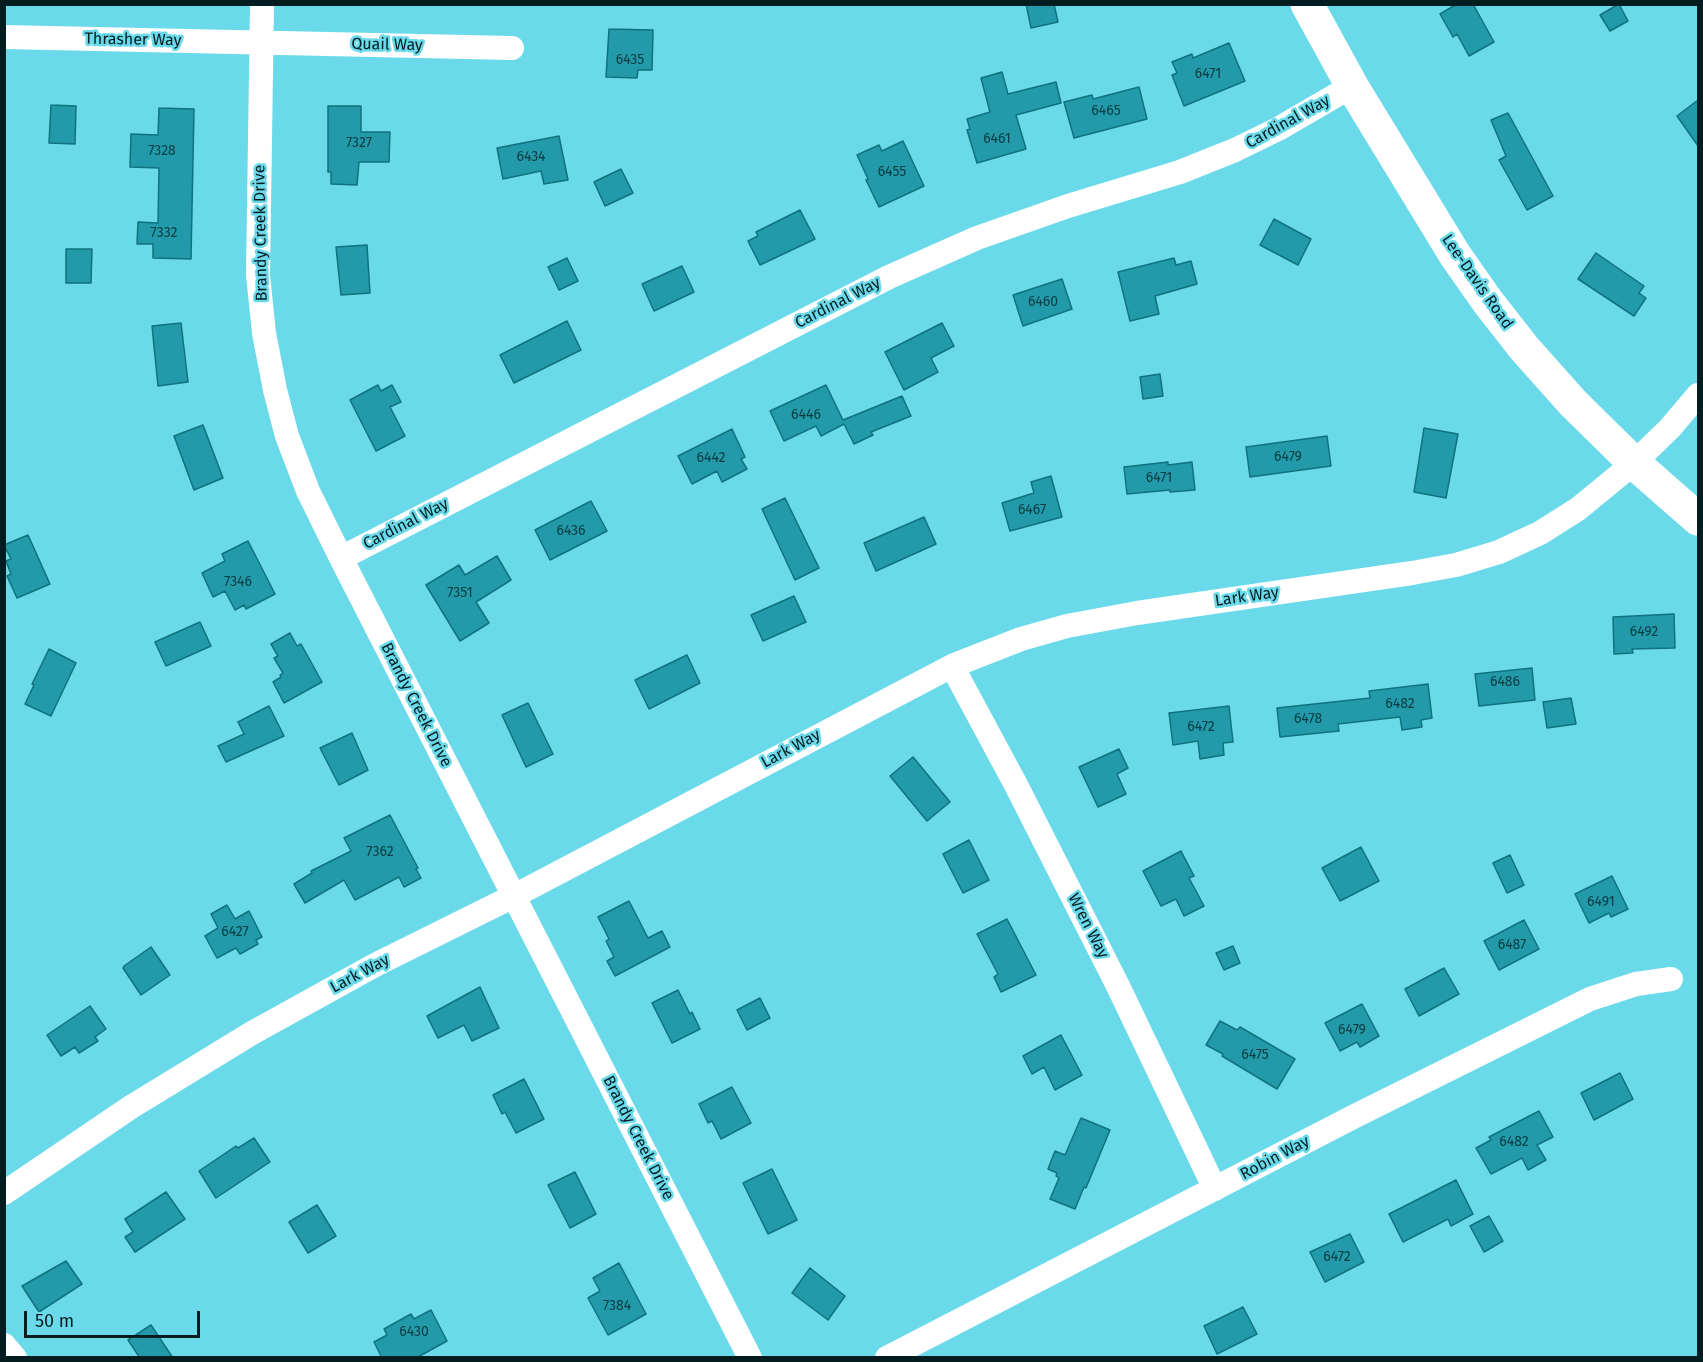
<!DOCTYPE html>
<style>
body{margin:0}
#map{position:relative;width:1703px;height:1362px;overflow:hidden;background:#6adaeb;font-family:"Fira Sans",sans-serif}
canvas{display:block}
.frame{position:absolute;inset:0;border:6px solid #031c1f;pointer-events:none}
.scale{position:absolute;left:24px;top:1311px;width:176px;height:27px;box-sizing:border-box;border:3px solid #031c1f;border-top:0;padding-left:8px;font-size:18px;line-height:21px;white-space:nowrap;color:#031c1f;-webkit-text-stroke:4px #6adaeb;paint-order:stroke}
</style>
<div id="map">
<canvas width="1703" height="1362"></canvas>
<div class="frame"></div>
<div class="scale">50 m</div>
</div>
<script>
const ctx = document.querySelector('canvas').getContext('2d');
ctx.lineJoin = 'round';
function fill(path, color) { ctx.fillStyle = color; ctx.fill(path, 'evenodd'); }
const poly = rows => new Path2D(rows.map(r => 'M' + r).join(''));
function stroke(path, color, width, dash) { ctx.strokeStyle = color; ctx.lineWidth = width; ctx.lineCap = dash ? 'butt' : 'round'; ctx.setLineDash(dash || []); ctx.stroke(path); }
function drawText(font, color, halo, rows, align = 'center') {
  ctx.font = font + ' "Fira Sans",sans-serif'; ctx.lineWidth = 5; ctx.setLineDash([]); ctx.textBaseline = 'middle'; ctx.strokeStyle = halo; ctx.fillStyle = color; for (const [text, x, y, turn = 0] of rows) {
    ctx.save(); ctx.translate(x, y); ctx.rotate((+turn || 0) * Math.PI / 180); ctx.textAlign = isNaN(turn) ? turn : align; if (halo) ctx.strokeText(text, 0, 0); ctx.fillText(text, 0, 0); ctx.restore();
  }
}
const building = poly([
 [1026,4,1054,4,1058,22,1031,28,1026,4],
 [1457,4,1473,4,1494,42,1469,56,1457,34,1453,37,1440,14,1457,4],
 [1619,4,1628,21,1610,31,1600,15,1619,4],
 [609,29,653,30,652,70,638,70,637,78,606,77,609,29],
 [1229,43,1245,81,1184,106,1172,75,1177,73,1172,62,1192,54,1193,58,1229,43],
 [1002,72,1008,94,1056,82,1061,103,1016,115,1026,149,977,163,967,130,970,129,967,119,990,112,981,78,1002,72],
 [1139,87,1147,119,1074,138,1064,102,1092,95,1093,99,1139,87],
 [1698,100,1698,146,1677,116,1698,100],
 [51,105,76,106,75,144,49,143,51,105],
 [328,106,361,106,361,132,390,132,389,162,359,162,357,185,331,184,331,172,328,172,328,106],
 [159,108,194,109,191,259,153,258,153,244,137,244,138,222,158,223,159,168,130,167,131,134,158,135,159,108],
 [1508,113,1553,196,1527,210,1499,160,1506,156,1491,120,1508,113],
 [559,136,568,180,544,184,541,171,503,179,497,148,559,136],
 [903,141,924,186,879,207,866,180,868,179,857,155,879,145,882,151,903,141],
 [621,169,633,193,605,206,594,182,621,169],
 [800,210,815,239,760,265,748,241,758,236,756,232,800,210],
 [1274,219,1311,239,1298,265,1260,245,1274,219],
 [367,245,370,293,341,295,336,247,367,245],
 [66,249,92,249,91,283,66,283,66,249],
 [1596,253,1644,286,1639,293,1646,298,1634,316,1578,279,1596,253],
 [567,258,578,281,559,290,548,267,567,258],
 [1174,258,1176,265,1191,261,1197,284,1155,296,1159,314,1130,321,1118,272,1174,258],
 [682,266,694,292,654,311,642,284,682,266],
 [1062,279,1072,309,1023,326,1013,295,1062,279],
 [567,321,581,350,514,383,500,355,567,321],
 [181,323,188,382,158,386,152,326,181,323],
 [942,323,954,346,931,358,938,372,904,390,885,352,942,323],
 [1160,374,1163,396,1143,399,1140,377,1160,374],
 [378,385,381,391,392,385,401,402,390,407,405,436,376,451,350,400,378,385],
 [826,385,843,420,902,396,911,416,871,432,873,435,854,444,844,424,821,436,816,426,784,441,770,411,826,385],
 [203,425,223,478,194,490,174,436,203,425],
 [1424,428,1458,434,1446,498,1414,492,1424,428],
 [732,429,745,457,741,459,747,469,722,482,717,471,692,484,678,456,732,429],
 [1327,436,1331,466,1250,477,1246,447,1327,436],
 [1168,462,1168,465,1192,462,1195,490,1170,492,1170,490,1127,494,1124,467,1168,462],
 [1051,476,1062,517,1010,531,1002,503,1034,493,1031,482,1051,476],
 [785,498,819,568,795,580,762,509,785,498],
 [591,501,607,531,550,560,535,530,591,501],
 [924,517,936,544,876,571,864,543,924,517],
 [28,535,50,584,17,598,7,576,11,574,6,561,11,559,4,545,28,535],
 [248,541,275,594,246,609,244,605,235,610,225,591,213,597,202,573,225,561,222,554,248,541],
 [497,556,511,580,476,602,489,623,460,641,426,585,459,565,465,575,497,556],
 [794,596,806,622,763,641,751,615,794,596],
 [1674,614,1675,648,1632,649,1633,653,1614,654,1613,617,1674,614],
 [200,622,211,646,166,666,155,642,200,622],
 [290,633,297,646,301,644,322,682,284,703,273,682,281,677,280,675,283,673,274,658,278,656,271,644,290,633],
 [49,649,76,663,51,716,25,704,34,685,32,684,49,649],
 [687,655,700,683,649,709,635,680,687,655],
 [1532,668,1535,700,1479,706,1475,674,1532,668],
 [1428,684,1432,718,1421,720,1422,727,1402,730,1400,717,1338,724,1339,731,1280,737,1277,708,1370,698,1369,691,1428,684],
 [1571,698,1576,724,1547,728,1543,702,1571,698],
 [528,703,553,754,526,767,502,715,528,703],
 [269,706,284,736,226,762,218,746,244,734,238,722,269,706],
 [1229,706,1233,742,1223,743,1224,755,1200,759,1198,741,1173,745,1169,713,1229,706],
 [352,733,368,770,339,785,320,748,352,733],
 [1119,749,1128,768,1117,774,1126,794,1098,807,1079,767,1119,749],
 [913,757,950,802,927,821,890,776,913,757],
 [390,815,418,868,416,869,421,878,404,887,399,877,355,900,344,880,305,903,294,884,312,873,311,871,351,851,344,838,390,815],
 [969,840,989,880,963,893,943,854,969,840],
 [1361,847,1379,881,1340,901,1322,868,1361,847],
 [1181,851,1194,876,1189,878,1204,906,1184,916,1176,899,1161,906,1143,871,1181,851],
 [1510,855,1524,885,1507,893,1493,863,1510,855],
 [1612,876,1628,909,1611,917,1609,913,1589,923,1575,894,1612,876],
 [629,901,648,938,662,931,670,947,615,976,607,961,614,957,606,941,609,939,598,917,629,901],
 [227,905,235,919,249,911,262,937,256,940,258,944,240,954,236,948,217,958,205,936,218,928,211,914,227,905],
 [1007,919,1036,975,1001,992,994,977,998,974,977,934,1007,919],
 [1524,920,1539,949,1499,970,1484,941,1524,920],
 [1233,946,1240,963,1224,970,1216,953,1233,946],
 [151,947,170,975,141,995,123,968,124,966,151,947],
 [1444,968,1459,994,1419,1016,1405,989,1444,968],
 [480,987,499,1028,472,1041,464,1025,438,1038,427,1016,480,987],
 [678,990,690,1014,692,1012,700,1029,672,1043,652,1003,678,990],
 [760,998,770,1018,747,1030,737,1010,760,998],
 [1362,1004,1379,1036,1360,1047,1357,1042,1340,1051,1325,1023,1362,1004],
 [90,1006,106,1029,95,1037,98,1041,79,1053,75,1047,61,1056,47,1035,90,1006],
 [1220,1021,1237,1030,1240,1027,1295,1059,1277,1089,1222,1056,1223,1054,1206,1045,1220,1021],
 [1061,1035,1082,1075,1055,1090,1044,1067,1032,1074,1023,1056,1061,1035],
 [1620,1073,1633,1099,1594,1120,1581,1093,1620,1073],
 [524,1079,544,1119,516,1133,505,1112,502,1114,493,1095,524,1079],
 [732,1087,751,1123,721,1139,712,1121,708,1123,699,1104,732,1087],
 [1539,1111,1553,1137,1537,1145,1546,1160,1528,1170,1522,1158,1491,1174,1476,1148,1491,1140,1489,1137,1539,1111],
 [1081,1118,1110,1130,1086,1188,1084,1187,1075,1209,1050,1199,1059,1178,1056,1176,1057,1173,1048,1169,1055,1151,1065,1155,1081,1118],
 [254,1138,270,1162,216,1198,199,1171,236,1146,238,1148,254,1138],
 [772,1169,797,1220,768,1234,743,1183,772,1169],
 [575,1172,596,1214,570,1228,548,1185,575,1172],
 [1456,1180,1473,1214,1451,1226,1448,1219,1403,1242,1389,1214,1456,1180],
 [166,1192,185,1219,135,1252,125,1237,133,1232,125,1219,166,1192],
 [317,1205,336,1236,308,1253,289,1222,317,1205],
 [1489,1216,1503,1241,1484,1252,1470,1226,1489,1216],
 [1350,1234,1364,1262,1325,1282,1310,1252,1350,1234],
 [66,1261,82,1284,39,1312,22,1286,66,1261],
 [619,1263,646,1314,608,1335,588,1298,600,1291,593,1278,619,1263],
 [810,1268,845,1296,828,1320,792,1293,810,1268],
 [1243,1307,1257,1334,1217,1354,1204,1326,1243,1307],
 [431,1310,447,1341,416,1358,382,1358,374,1342,387,1335,384,1329,411,1314,414,1319,431,1310],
 [151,1325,173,1358,140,1358,128,1340,151,1325]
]);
fill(building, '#229aaa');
stroke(building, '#10727f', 1.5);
stroke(poly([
 [262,4,258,275,264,333,275,390,287,436,308,491,341,558,750,1358],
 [4,37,512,48],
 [341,558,889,277,977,238,1068,206,1180,172,1235,150,1278,129,1352,86],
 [952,666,1016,785,1118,986,1215,1189],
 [4,1193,131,1107,252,1033,375,965,514,896,952,666,1021,639,1067,626,1137,613,1412,573,1456,565,1499,552,1540,533,1578,509,1634,463,1670,428,1698,395],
 [4,1345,15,1358],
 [887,1358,1355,1116,1590,999,1636,984,1671,979]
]), '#fff', 24);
stroke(poly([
 [1307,4,1352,86,1455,255,1488,302,1524,348,1573,403,1634,463,1698,519]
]), '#fff', 33);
drawText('14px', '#0b3c42', null, [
 ["6435",630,60],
 ["6471",1208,74],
 ["6465",1106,111],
 ["6461",997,139],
 ["7327",359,143],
 ["7328",162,151],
 ["6434",531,157],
 ["6455",892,172],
 ["7332",164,233],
 ["6460",1043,302],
 ["6446",806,415],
 ["6479",1288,457],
 ["6442",711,458],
 ["6471",1159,478],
 ["6467",1032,510],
 ["6436",571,531],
 ["7346",238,582],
 ["7351",460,593],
 ["6492",1644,632],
 ["6486",1505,682],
 ["6482",1400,704],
 ["6478",1308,719],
 ["6472",1201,727],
 ["7362",380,852],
 ["6491",1601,902],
 ["6427",235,932],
 ["6487",1512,945],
 ["6479",1352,1030],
 ["6475",1255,1055],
 ["6482",1514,1142],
 ["6472",1337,1257],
 ["7384",617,1306],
 ["6430",414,1332]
]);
drawText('16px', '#031c1f', '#6adaeb', [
 ["Thrasher Way",133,40,1],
 ["Quail Way",387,45,1],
 ["Cardinal Way",1288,122,-29],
 ["Brandy Creek Drive",261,233,-91],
 ["Lee-Davis Road",1477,282,55],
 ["Cardinal Way",838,303,-27],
 ["Cardinal Way",406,524,-27],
 ["Lark Way",1247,597,-8],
 ["Brandy Creek Drive",416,705,63],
 ["Lark Way",791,749,-28],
 ["Wren Way",1088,926,63],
 ["Lark Way",360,974,-28],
 ["Brandy Creek Drive",638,1138,63],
 ["Robin Way",1275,1158,-28]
]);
</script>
